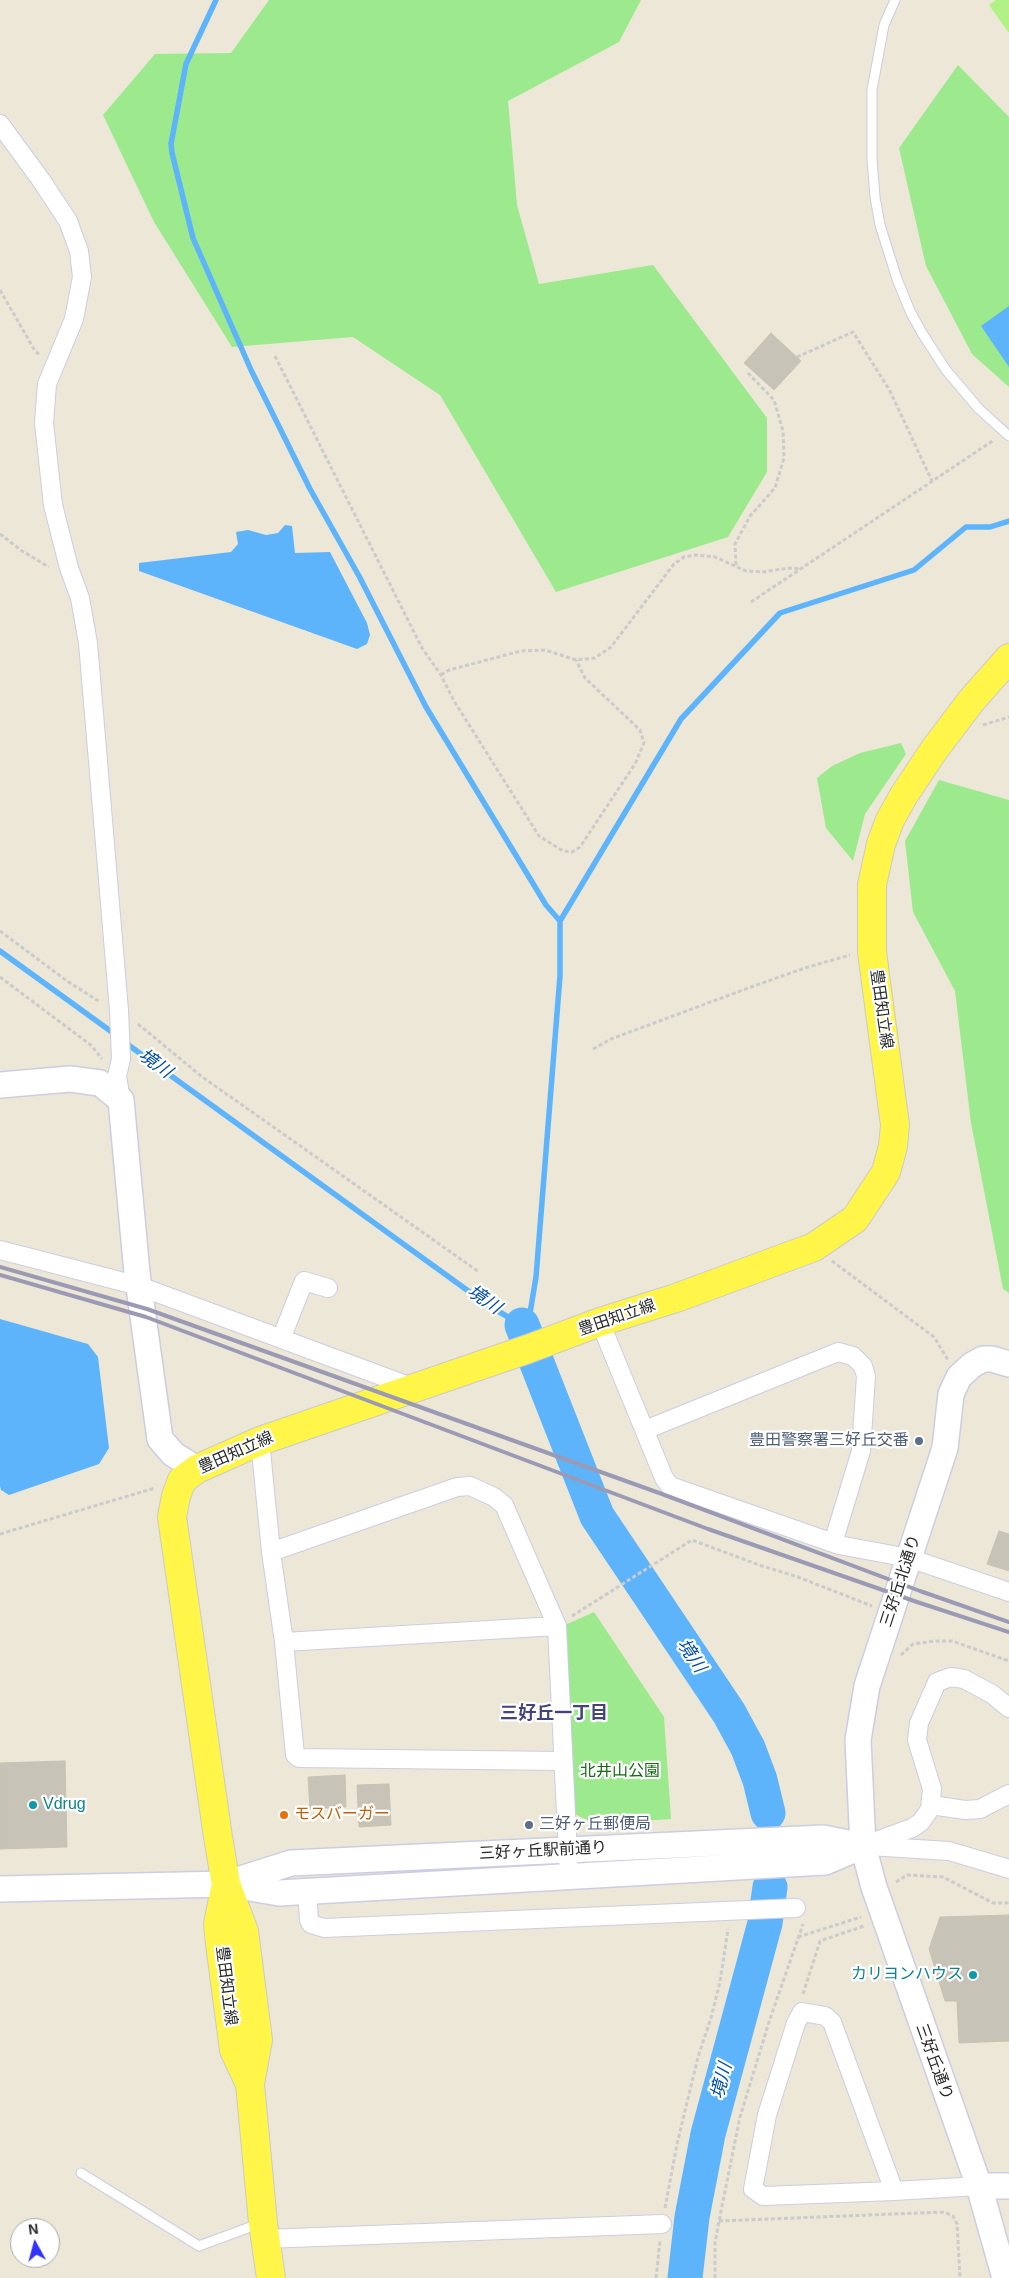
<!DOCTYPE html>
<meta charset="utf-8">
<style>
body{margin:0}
#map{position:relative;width:1009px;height:2278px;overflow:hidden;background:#ece7d7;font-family:Helvetica,sans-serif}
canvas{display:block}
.north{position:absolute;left:10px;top:2218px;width:50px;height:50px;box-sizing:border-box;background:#fff;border:1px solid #a9a9a9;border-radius:50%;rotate:353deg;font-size:14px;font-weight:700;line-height:20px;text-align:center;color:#282828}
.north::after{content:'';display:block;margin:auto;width:18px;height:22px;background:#3132ff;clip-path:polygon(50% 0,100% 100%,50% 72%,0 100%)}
</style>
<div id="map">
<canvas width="1009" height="2278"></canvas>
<div class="north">N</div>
</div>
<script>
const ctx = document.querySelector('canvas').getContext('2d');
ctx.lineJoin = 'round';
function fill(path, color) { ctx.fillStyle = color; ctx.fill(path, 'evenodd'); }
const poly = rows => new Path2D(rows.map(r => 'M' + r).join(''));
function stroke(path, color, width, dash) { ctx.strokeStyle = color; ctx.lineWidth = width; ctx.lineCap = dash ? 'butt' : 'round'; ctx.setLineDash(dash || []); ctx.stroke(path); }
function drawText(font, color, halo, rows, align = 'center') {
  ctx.font = font + ' Helvetica,"Noto Sans JP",sans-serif'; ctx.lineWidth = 4.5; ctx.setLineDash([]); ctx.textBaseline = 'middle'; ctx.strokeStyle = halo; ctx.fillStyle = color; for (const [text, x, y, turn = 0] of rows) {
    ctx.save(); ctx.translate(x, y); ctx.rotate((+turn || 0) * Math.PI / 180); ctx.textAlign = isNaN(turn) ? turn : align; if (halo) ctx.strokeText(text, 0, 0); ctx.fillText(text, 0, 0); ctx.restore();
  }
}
fill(poly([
 [269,0,641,0,619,42,508,101,517,205,539,284,653,265,767,418,767,472,728,537,556,592,440,395,353,337,232,347,154,222,103,115,155,54,231,53],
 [958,65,1009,117,1009,387,972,354,926,266,899,148],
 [901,743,906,754,865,814,853,861,826,828,817,778,832,766,860,753],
 [939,780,1009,800,1009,1293,1003,1289,971,1123,955,991,913,912,905,841],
 [594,1612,664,1717,671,1819,595,1824,575,1814,565,1625]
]), '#9cea8d');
fill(poly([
 [996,0,1009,0,1009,33,989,5]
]), '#b1f287');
fill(poly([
 [1009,306,1009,367,981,326],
 [285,525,292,526,295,553,330,552,367,623,370,635,367,644,357,649,139,571,139,563,231,552,238,544,236,532,248,530,266,535,278,533],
 [0,1319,88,1344,98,1357,109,1448,99,1464,9,1495,1,1490,0,1486]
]), '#5db4fb');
stroke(poly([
 [216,0,186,64,171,144,172,153,193,238,251,370,310,489,359,576,426,707,546,905,560,921],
 [0,951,116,1035],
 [123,1041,489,1306,522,1325,530,1313,536,1277,560,976,560,921,681,719,780,613,914,570,966,527,990,527,1009,521]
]), '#5db4fb', 5.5);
stroke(poly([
 [522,1325,597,1516,729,1713,748,1748,760,1780,768,1813],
 [685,2278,692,2217,708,2134,765,1923,770,1887]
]), '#5db4fb', 35);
const building = poly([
 [771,333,801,361,774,390,744,363,771,333],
 [999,1531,1009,1534,1009,1571,987,1564,999,1531],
 [65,1761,67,1847,0,1849,0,1763,65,1761],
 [345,1775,346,1807,310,1809,308,1777,345,1775],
 [389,1784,391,1825,359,1827,357,1785,389,1784],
 [1009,1915,1009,2041,959,2043,957,2001,945,2001,929,1949,940,1917,1009,1915]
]);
fill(building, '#c7c3b7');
stroke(building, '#c7c3b1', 1);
const lane = poly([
 [895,0,884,25,872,90,872,159,875,197,880,225,897,279,910,311,922,333,946,370,979,409,1009,436],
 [81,2173,199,2246,261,2223]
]);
const street = poly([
 [0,124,41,180,68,221,79,251,82,277,74,319,47,384,44,423,53,505,69,568,80,598,88,643,119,1010,121,1059,117,1076,121,1100],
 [0,1250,139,1286,414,1388],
 [600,1322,664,1478,670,1486,839,1545,909,1558,1009,1592],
 [281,1339,304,1281,328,1288],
 [645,1430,838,1352,853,1356,863,1366,866,1376,861,1451,833,1543],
 [260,1441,271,1552,284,1642,295,1755,299,1758,563,1761],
 [271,1552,457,1487,470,1486,494,1497,504,1505,557,1626,569,1876],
 [284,1642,557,1626],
 [931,1805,965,1810,980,1809,1009,1794],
 [863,1846,912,1828,921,1822,930,1809,932,1789,917,1740,919,1723,937,1682,951,1677,964,1679,992,1694,1009,1708],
 [869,1846,949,1851,1009,1869],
 [307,1890,309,1920,311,1924,324,1928,796,1908],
 [894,2191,832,2022,825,2016,802,2012,796,2023,767,2115,753,2189,763,2196,894,2191,979,2186],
 [265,2239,662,2224]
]);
const secondary = poly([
 [0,1085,70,1079,100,1083,121,1100,137,1273,160,1439,173,1454,197,1469],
 [228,1883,291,1863,823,1838,863,1846],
 [0,1889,226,1884,279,1893,825,1862,863,1846],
 [979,2186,1009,2186],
 [1005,2278,979,2186,874,1887,863,1846,858,1740,867,1686,945,1448,951,1394,959,1377,972,1365,983,1359,992,1359,1009,1364]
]);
const primary = poly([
 [226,1884,218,1924,220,1944,234,2050,250,2084],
 [271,2278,263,2223,250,2084,258,2040,244,1931,226,1884,218,1837,172,1517,176,1496,182,1480,197,1469,260,1441,528,1349,600,1322,676,1298,814,1247,855,1219,886,1172,893,1146,895,1125,872,952,872,885,881,844,890,820,904,795,934,750,971,701,1009,658]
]);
stroke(lane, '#cccde3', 11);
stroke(street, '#cccde3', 20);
stroke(secondary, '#cccde3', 28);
stroke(primary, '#cbcbcb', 30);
stroke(poly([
 [0,290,35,351,40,355],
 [275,356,422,648,441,675,454,701,539,836,563,851,572,852,580,847,635,764,644,743,640,730,585,678,576,660],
 [797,357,853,332,890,391,932,481],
 [0,534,22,551,49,567],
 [736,565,735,544,750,516,775,488,784,458,783,431,774,400,746,371],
 [751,602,994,440],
 [441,675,449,670,521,651,545,650,576,660,595,658,611,647,674,564,684,557,696,555,715,557,746,571,762,572,790,568,801,569],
 [983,725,1009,717],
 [0,931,67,981,100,1002],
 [0,977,92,1046,102,1059],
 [138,1024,201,1076,479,1272],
 [593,1049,611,1039,751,987,805,968,850,955],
 [832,1261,934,1337,948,1360],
 [0,1534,155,1488],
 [572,1616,692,1540,759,1565,798,1577,872,1606],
 [901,1655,913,1644,935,1641,952,1641,1009,1661],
 [896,1882,907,1875,943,1877,993,1903,1009,1903],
 [798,1937,861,1917],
 [803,1994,820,1941,864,1926],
 [665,2208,677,2144,698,2057,711,2018,720,1982,728,1929],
 [719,2221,944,2212,953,2216,957,2224,960,2278],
 [656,2278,660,2241],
 [715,2278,715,2243,719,2221,740,2117,769,2022,803,1924]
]), '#cbcbcb', 3, [4, 2.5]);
stroke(lane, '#fff', 9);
stroke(street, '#fff', 18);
stroke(secondary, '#fff', 25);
stroke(primary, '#fff649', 28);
stroke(poly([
 [0,1267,147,1309,662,1494,920,1591,1009,1622],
 [0,1275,146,1317,708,1529,917,1602,1009,1632]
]), '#9b9ab5', 4);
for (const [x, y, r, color] of [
 [919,1441,5,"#5c6f8a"],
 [33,1805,5,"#0f9aa8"],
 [284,1815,5,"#e8710a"],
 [529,1825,5,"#5c6f8a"],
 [973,1975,5,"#0f9aa8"]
]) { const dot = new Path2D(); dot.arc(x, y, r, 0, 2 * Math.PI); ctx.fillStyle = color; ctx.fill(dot); stroke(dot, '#fff', 2); }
drawText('16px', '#282828', '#fff', [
 ["豊田知立線",881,1009,82],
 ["豊田知立線",617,1318,-19],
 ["豊田知立線",236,1453,-24],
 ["三好丘北通り",901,1581,-72],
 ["三好ヶ丘駅前通り",543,1851,-3],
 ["豊田知立線",226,1986,83],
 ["三好丘通り",934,2062,70]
]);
drawText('16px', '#4e5e75', '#fff', [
 ["豊田警察署三好丘交番",909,1441],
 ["三好ヶ丘郵便局",539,1825,"left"]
], 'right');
drawText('16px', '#146b11', '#fff', [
 ["北井山公園",620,1772]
]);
drawText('16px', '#0d838f', '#fff', [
 ["Vdrug",43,1805],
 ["カリヨンハウス",963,1975,"right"]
], 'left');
drawText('16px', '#c56008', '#fff', [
 ["モスバーガー",294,1815]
], 'left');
drawText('italic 18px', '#004da3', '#fff', [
 ["境川",155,1064,36],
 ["境川",484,1300,34],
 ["境川",691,1656,56],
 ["境川",722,2081,-75]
]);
drawText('bold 18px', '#44447d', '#fff', [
 ["三好丘一丁目",554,1714]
]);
</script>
